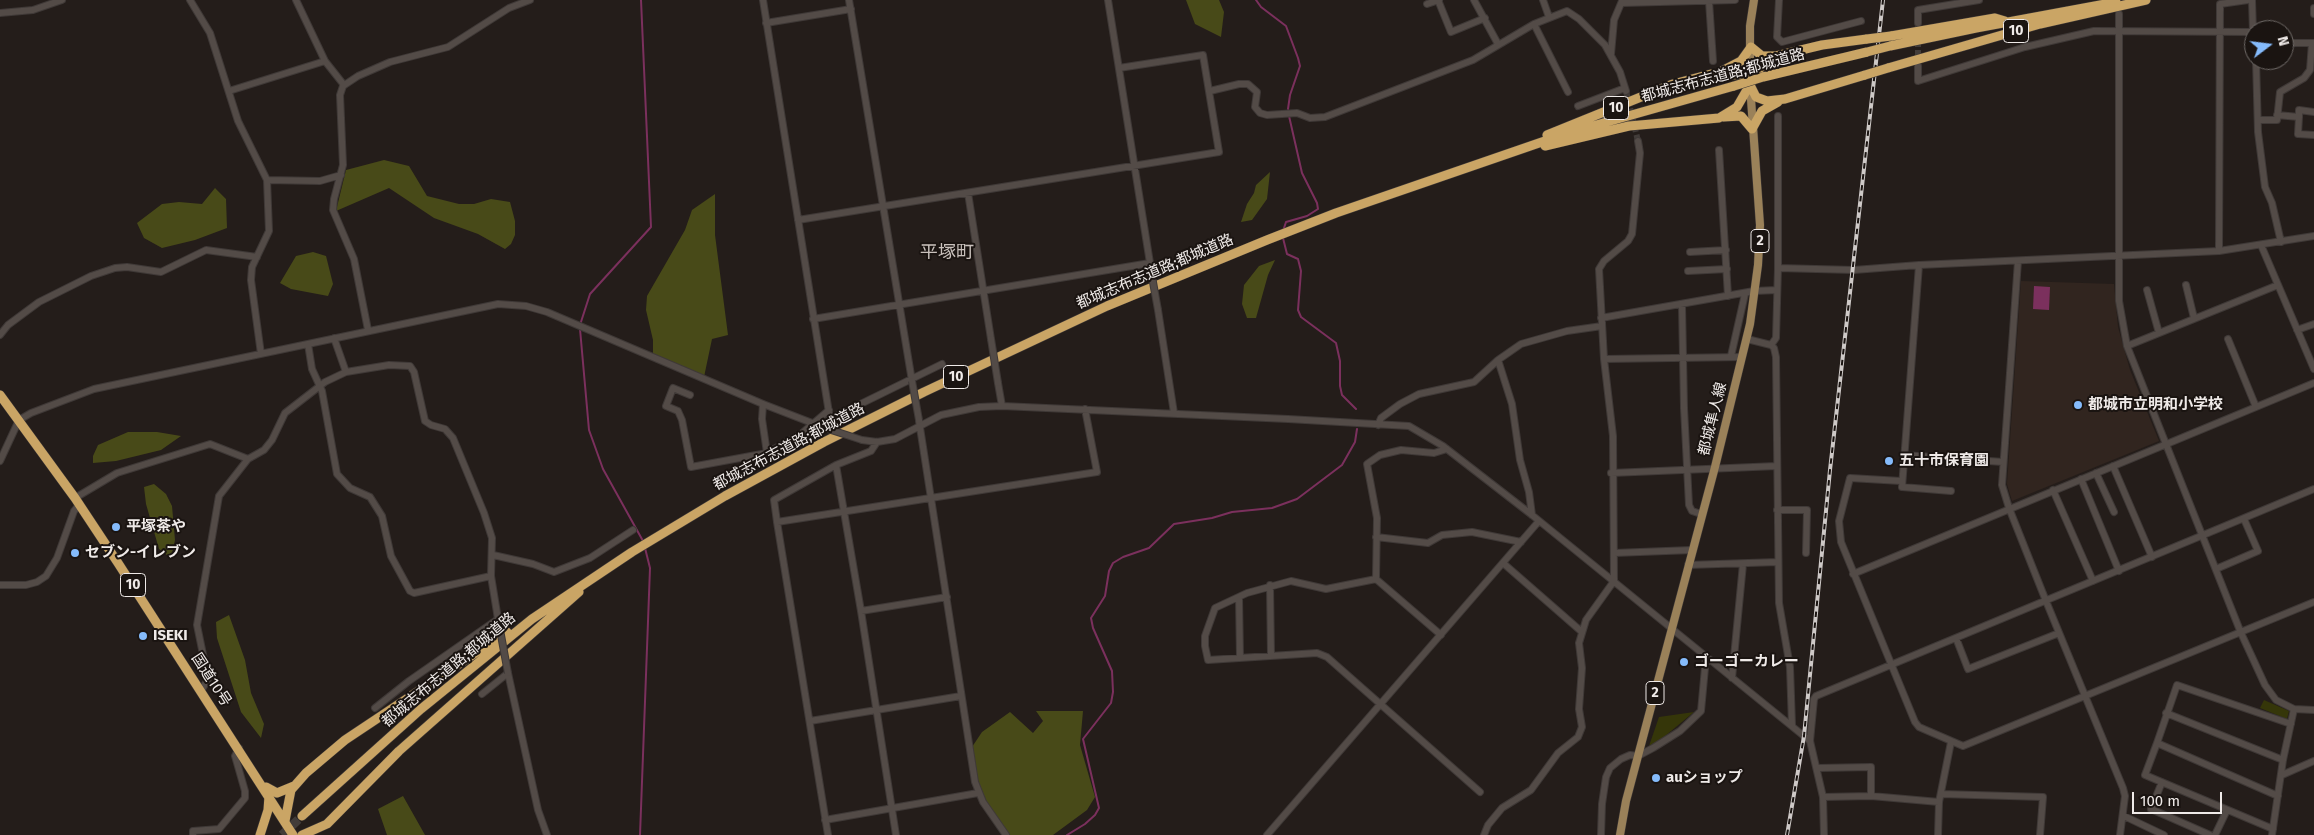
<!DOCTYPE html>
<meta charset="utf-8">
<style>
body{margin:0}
#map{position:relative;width:2314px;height:835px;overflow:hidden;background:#241d1a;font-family:"Fira Sans",sans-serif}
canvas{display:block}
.north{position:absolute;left:2244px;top:20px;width:50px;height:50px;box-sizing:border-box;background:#1a1411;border:1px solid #6f6a67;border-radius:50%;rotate:75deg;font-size:14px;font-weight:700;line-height:20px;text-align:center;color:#efeae8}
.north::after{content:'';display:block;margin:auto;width:18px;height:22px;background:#85bbfb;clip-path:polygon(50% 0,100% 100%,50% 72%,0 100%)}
.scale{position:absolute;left:2132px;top:792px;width:90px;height:22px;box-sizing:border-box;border:2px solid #efeae8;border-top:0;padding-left:6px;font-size:15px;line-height:18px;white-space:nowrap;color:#efeae8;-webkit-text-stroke:4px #1a1411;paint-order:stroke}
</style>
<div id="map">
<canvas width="2314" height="835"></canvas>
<div class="north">N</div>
<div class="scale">100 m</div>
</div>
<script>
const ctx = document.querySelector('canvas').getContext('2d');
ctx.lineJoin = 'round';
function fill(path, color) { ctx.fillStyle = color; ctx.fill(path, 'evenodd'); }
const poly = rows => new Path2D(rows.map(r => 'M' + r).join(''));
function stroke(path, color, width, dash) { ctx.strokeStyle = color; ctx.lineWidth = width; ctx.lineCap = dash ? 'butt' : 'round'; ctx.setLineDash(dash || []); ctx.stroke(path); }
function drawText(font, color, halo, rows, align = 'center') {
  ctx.font = font + ' "Fira Sans","Noto Sans JP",sans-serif'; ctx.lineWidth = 4; ctx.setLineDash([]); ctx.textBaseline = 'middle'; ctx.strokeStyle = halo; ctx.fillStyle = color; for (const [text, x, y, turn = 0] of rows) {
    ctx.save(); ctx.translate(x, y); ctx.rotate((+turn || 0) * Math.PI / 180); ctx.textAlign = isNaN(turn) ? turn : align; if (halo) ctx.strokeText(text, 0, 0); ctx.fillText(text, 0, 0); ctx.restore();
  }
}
fill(poly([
 [2021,281,2114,284,2118,327,2130,370,2159,441,2012,501,2007,484]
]), '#31251f');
fill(poly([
 [2264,700,2289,711,2287,719,2260,708],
 [1694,712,1659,741,1649,746,1659,717]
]), '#353609');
fill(poly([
 [1186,0,1219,0,1224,12,1221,37,1195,24],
 [384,160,409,166,427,196,459,204,474,204,491,199,510,202,515,221,515,235,511,244,505,249,478,234,434,218,389,188,336,211,346,170],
 [1270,172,1267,199,1252,220,1241,222,1247,204,1254,193,1256,185],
 [215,188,226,199,227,228,195,240,162,248,144,238,137,223,162,204,179,202,202,204],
 [715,194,715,235,728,335,712,339,704,377,653,354,653,340,646,310,647,296,685,230,692,210],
 [313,252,326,256,333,284,328,296,291,289,280,283,296,256],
 [1275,260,1268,275,1256,318,1247,318,1242,304,1244,285,1259,266],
 [128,432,157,432,181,436,161,450,116,461,93,463,93,456,98,445],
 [154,484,166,494,172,506,175,540,171,558,159,549,146,504,144,487],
 [229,615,245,660,251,693,264,724,261,738,241,712,217,638,216,622],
 [1036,711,1083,711,1080,745,1095,797,1087,810,1053,835,1008,835,982,795,977,778,972,747,982,732,1010,712,1033,733,1043,721],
 [403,796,425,835,387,835,378,809]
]), '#484a18');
fill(poly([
 [2034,286,2050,287,2049,310,2033,309]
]), '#7b305d');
stroke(poly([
 [1256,0,1261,7,1286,26,1298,58,1300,66,1290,95,1288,109],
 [1283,231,1286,222,1307,216,1318,209,1317,203,1302,173,1289,116],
 [1283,238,1287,254,1298,259,1301,271,1298,310,1301,317,1336,343,1340,361,1340,386,1342,395,1356,409],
 [580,325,590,294,651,227,641,0],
 [580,329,589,430,603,469,643,541],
 [640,835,650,568,645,548],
 [1067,835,1085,824,1095,815,1099,808,1083,739,1111,703,1113,692,1112,671,1093,628,1091,618,1105,596,1109,571,1113,563,1123,557,1149,548,1174,524,1212,518,1232,512,1272,508,1297,499,1342,465,1355,442,1357,429]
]), '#7b305d', 2);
stroke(poly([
 [1918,23,1918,63],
 [1626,91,1638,141]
]), '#423c39', 6, [6, 3]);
stroke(poly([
 [282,835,302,816]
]), '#423c39', 9, [9, 4.5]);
const minor = poly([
 [190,0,210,33,238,121,267,180,269,231,252,267,251,280,261,354],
 [296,0,325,61,344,85],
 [763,0,830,419,819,426],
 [849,0,912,381],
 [1438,0,1451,32,1485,18],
 [1474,0,1498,44],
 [1543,0,1549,17],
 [1779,0,1777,37,1782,42,1861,21],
 [2252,0,2253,32],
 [1709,1,1713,61],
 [1622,3,1735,0],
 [1427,4,1439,0],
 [2314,8,2314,14],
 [0,13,33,10,62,0],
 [2119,14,2119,301,2127,346,2241,633,2265,685,2276,700,2294,709,2314,710],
 [766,23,851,9],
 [1918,23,1918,10,1979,0],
 [1534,24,1568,92],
 [2284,43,2314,43],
 [1611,54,1614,20,1622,1],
 [2256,60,2258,132,2265,187,2272,203,2281,242],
 [1918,66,1918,81,2025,47,2094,31,2253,32,2254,37],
 [229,91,325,61],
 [1210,91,1239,84,1248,84,1257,92,1255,107,1260,113,1267,115,1297,113,1310,118,1325,117,1473,60,1534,24,1567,11,1579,19,1605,45,1620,72,1626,91],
 [1578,106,1625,88],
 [2277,115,2299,117,2299,110,2314,112],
 [2299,117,2298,134,2314,135],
 [2259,120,2277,120,2280,92,2304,78,2310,70,2312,43],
 [1719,150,1728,296],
 [267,180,320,181,341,175],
 [968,193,991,339],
 [798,220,1219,152,1203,55,1119,68],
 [2261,245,2314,369],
 [2219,251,2220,4,2248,0],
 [1690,252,1726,250],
 [2018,261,2002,485,2009,508,2046,601,2123,788,2125,796,2120,835],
 [1919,265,1902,487,1951,491],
 [1778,268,1778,116],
 [1688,271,1727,269],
 [2186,285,2194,318],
 [2147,290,2159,333],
 [1682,305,1684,408,1689,505,1692,511,1701,514],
 [1158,310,1174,413],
 [1601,318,1754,291,1777,290],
 [813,319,1150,263,1108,0],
 [368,330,354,259,333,210,334,199,343,165,340,95,343,86,358,76,390,62,448,47,509,8,530,0],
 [2297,330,2314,324],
 [0,335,8,325,39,302,91,276,115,268,127,267,161,272,206,250,257,257],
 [334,338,346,372],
 [1747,339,1771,345,1774,348,1776,357,1779,603,1790,667,1792,725],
 [2228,339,2256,407],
 [308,344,312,369,322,391,337,474,350,488,370,497,382,516,391,556,410,591,414,593,491,576],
 [1771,345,1776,338,1778,268,1854,270,1919,265,2219,251,2314,236],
 [2127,346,2278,285],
 [1731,356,1745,294],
 [1604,359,1742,357],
 [1498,360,1512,404,1520,460,1529,492,1532,515],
 [998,383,1002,406],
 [690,395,673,388,666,406,678,411,682,420,691,467,767,453,801,434,829,410],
 [763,404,762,419,767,453],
 [830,419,942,364],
 [919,421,975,782,983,802,1006,835],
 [1378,425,1381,418,1400,404,1419,394,1474,382,1498,360,1521,344,1567,331,1602,326],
 [862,440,877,442,895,439,941,415,979,407,1002,406,1288,419,1409,426,1443,446,1532,515,1810,741],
 [1903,455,2003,462],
 [0,461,19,420,31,413,94,389,498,304,526,306,547,312,763,404,825,428],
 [836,465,861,611,896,835],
 [2113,466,2152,557],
 [1611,473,1777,466],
 [2096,473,2114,512],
 [2081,479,2119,571],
 [1901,481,1850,478,1839,521,1841,542,1915,722,1919,727,1963,746,2314,602],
 [2053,490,2093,581],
 [75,498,117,473,210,444,248,459,264,450,272,440,285,413,325,382,346,372,389,365,410,366,414,372,425,421,431,425,445,429,453,438,484,513,492,538,491,576,498,619,409,681,375,708],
 [1777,510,1807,510,1806,553],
 [777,522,774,500,836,465,871,451,877,442],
 [1376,537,1428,543,1442,535,1472,532,1521,542],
 [1614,553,1692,550],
 [493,555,533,564,554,572,590,558,633,530],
 [1503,563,1582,632],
 [1688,565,1778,562],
 [2216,569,2258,551,2244,519],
 [1853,574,2314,383],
 [1376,579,1377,518,1367,464,1380,455,1401,450,1434,453,1447,449],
 [0,585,26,585,37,582,46,576,57,558,74,511,79,505],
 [1270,585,1271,656],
 [1239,597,1240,658],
 [861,611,947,597],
 [1441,635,1376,579,1326,589,1291,581,1247,593,1215,608,1205,636,1205,646,1208,660,1317,653,1327,657,1480,792],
 [1956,638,1968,669,2059,633],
 [1732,678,1743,564],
 [201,691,208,679,197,625,219,496,248,459],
 [482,694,508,673,538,810,547,835],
 [2166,713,2283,760],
 [810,721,961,696],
 [2157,743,2145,775,2273,829],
 [1818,768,1871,767,1871,796],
 [2282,775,2314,761],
 [2162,782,2151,809,2210,835],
 [1941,794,2043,797,2040,835],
 [2278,796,2157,743,2177,685,2291,724],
 [1823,797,1871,796,1939,802],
 [2124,816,2164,835],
 [825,820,978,793],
 [193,835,193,831,219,829,245,798,245,791,235,756,239,748],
 [828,835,777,522,1097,472,1085,409],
 [1267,835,1539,521],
 [1484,835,1488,825,1502,808,1531,790,1558,753,1578,737,1582,727,1579,709,1582,668,1579,643,1586,620,1614,581,1613,436,1604,359,1599,269,1604,261,1628,241,1632,234,1640,153,1638,141],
 [1601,835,1602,804,1606,777,1610,768,1621,759,1630,755,1638,756,1653,748,1680,731,1701,711,1706,657],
 [1824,835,1823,797,1810,741,1814,699,1816,696,2314,489],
 [1938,835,1939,802,1951,742],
 [2215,835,2227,810],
 [2272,835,2283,760,2294,709]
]);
const major = poly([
 [1620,835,1626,801,1715,467,1750,324,1758,265,1760,225,1750,85,1750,26,1754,0]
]);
const highway = poly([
 [1891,36,1995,18,2005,21],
 [1890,46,1976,28,2116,2],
 [1888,68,2040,24,2146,0],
 [1720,72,1741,61,1751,47,1762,56,1776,56],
 [1763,77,1867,52],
 [1723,117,1741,116,1752,129],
 [1752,129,1762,111,1778,102],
 [1547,135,1673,84,1711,74,1742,75,1747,79,1756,97,1767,101,1785,99,1865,75],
 [1545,146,1629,126,1719,118,1737,107,1759,69,1776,56,1822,45,1867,39],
 [0,395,75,498,118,563,293,835],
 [266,787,277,793,294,786],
 [302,816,421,709,532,619,632,552,725,496,824,442,924,392,1107,306,1267,240,1336,213,1568,133,1734,86],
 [285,821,291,790,306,773,345,740,507,632],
 [260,835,268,810,269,796],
 [302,835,327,824,399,751,579,592]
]);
stroke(minor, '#3f3937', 8);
stroke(major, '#3f3937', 9);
stroke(highway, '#3f3937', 10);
stroke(minor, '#534b47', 6);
stroke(major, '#9a8159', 8);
stroke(highway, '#caa565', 9);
const rail = poly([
 [1787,835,1804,736,1830,470,1883,0]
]);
stroke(rail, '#cec9c7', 4);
stroke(rail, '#1a1411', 2, [5.5]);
const minorBridge = poly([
 [1151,271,1158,310],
 [991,339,998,383],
 [912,381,919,420],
 [825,428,862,440],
 [498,619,508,673]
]);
const highwayBridge = poly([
 [1867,39,1891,36],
 [1867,52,1890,46],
 [1865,75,1888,68],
 [1734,86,1763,77]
]);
stroke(minorBridge, '#3f3937', 8, []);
stroke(highwayBridge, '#3f3937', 10, []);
stroke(minorBridge, '#534b47', 6);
stroke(highwayBridge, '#caa565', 9);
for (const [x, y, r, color] of [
 [2078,405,5,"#85bbfb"],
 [1889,461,5,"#85bbfb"],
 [116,527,5,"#85bbfb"],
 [75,553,5,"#85bbfb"],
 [143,636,5,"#85bbfb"],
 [1684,662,5,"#85bbfb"],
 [1656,778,5,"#85bbfb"]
]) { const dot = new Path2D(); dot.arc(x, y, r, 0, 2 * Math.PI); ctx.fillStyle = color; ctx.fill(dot); stroke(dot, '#1a1411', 2); }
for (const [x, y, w] of [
 [2016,31,25],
 [1616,108,25],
 [1760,241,18],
 [956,377,25],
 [133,585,25],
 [1655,693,18]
]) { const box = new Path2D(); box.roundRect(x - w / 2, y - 11.5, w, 23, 4); ctx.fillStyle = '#1a1411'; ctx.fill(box); stroke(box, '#efeae8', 1); }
drawText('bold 14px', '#efeae8', null, [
 ["10",2016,31],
 ["10",1616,108],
 ["2",1760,241],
 ["10",956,377],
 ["10",133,585],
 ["2",1655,693]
]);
drawText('15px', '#efeae8', '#1a1411', [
 ["都城志布志道路;都城道路",1723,76,-15],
 ["都城志布志道路;都城道路",1155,272,-23],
 ["都城隼人線",1713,419,-76],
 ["都城志布志道路;都城道路",789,447,-28],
 ["都城志布志道路;都城道路",449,670,-40],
 ["国道10号",211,680,57]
]);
drawText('bold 15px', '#efeae8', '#1a1411', [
 ["都城市立明和小学校",2088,405],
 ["五十市保育園",1899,461],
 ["平塚茶や",126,527],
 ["セブン-イレブン",85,553],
 ["ISEKI",153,636],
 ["ゴーゴーカレー",1694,662],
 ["auショップ",1666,778]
], 'left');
drawText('18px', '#c9c1bc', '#1a1411', [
 ["平塚町",947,253]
]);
</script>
